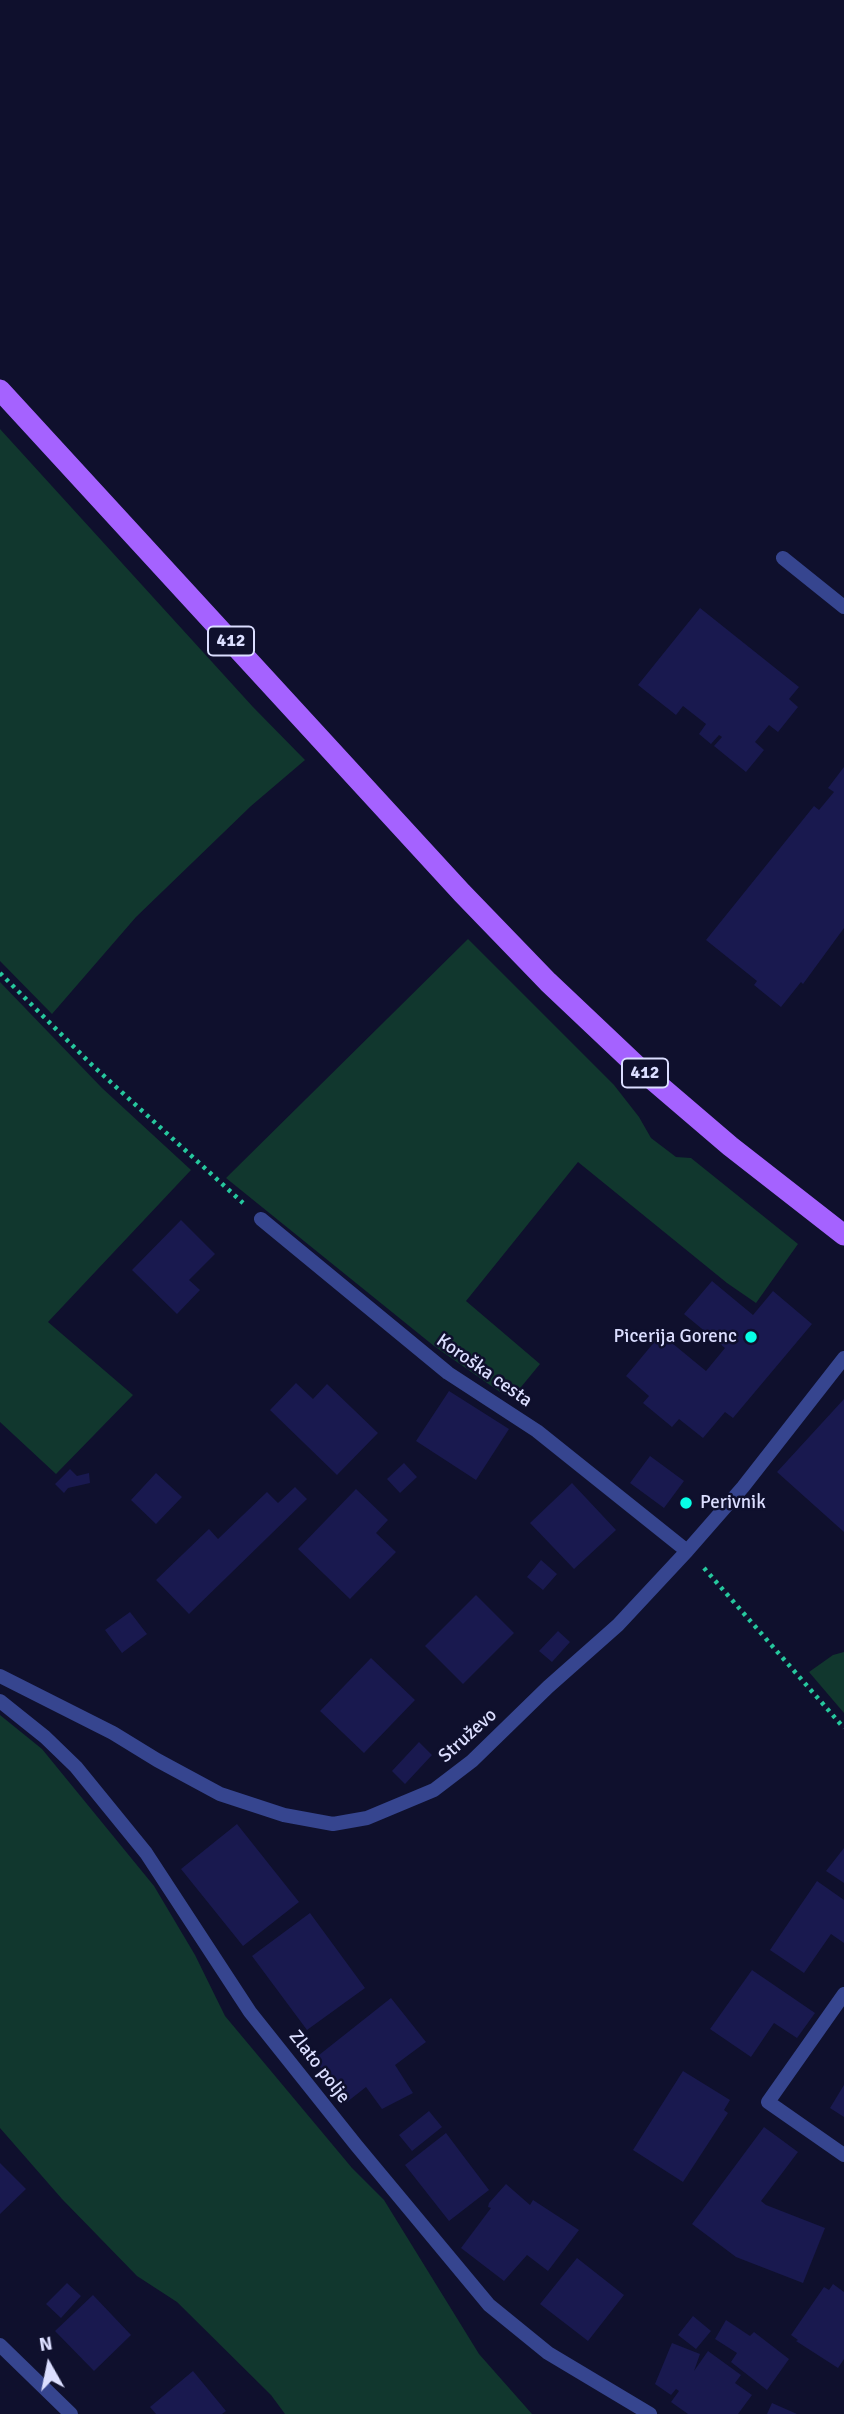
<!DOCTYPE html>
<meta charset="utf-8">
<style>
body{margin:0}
#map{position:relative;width:844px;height:2414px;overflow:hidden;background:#0f102d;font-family:Signika,sans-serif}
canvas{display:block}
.north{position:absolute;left:14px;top:2330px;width:70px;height:70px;-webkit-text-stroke:5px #0f102d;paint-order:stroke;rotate:351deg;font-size:19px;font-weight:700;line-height:28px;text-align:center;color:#dbdeff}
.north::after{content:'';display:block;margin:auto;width:24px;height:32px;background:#dbdeff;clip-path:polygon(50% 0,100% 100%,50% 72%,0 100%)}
</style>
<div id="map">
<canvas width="844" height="2414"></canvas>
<div class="north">N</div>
</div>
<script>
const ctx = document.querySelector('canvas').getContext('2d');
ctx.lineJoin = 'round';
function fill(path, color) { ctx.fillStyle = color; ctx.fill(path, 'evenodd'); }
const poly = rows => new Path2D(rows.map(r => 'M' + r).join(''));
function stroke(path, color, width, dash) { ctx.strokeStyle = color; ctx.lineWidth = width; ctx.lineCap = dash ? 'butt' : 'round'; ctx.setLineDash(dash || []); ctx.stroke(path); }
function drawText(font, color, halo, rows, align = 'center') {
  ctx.font = font + ' Signika,sans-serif'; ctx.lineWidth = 5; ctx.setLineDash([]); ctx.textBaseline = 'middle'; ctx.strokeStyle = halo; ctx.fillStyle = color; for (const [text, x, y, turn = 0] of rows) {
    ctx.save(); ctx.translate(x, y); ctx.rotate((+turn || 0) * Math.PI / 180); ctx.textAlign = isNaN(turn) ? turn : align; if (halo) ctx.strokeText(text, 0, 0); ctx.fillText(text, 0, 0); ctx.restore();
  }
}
fill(poly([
 [0,429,253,707,305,760,251,806,136,917,52,1014,0,961],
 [468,939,614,1085,639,1117,651,1138,676,1157,691,1158,798,1244,756,1303,727,1283,578,1162,466,1301,540,1364,512,1398,500,1392,434,1346,226,1178],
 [0,982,102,1088,191,1170,48,1322,133,1395,56,1474,0,1422],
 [844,1652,844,1713,809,1672,833,1655],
 [0,1715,42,1749,154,1886,195,1955,225,2016,352,2168,384,2200,479,2354,532,2414,285,2414,271,2395,177,2302,137,2276,62,2199,0,2128]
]), '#11372e');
fill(poly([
 [700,608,799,687,789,699,798,707,778,732,769,725,755,742,764,750,746,772,714,746,722,737,719,735,711,744,699,734,706,724,683,706,676,715,638,685],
 [844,767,844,928,803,984,801,982,781,1007,754,985,757,981,706,940,814,806,819,810,834,792,828,788],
 [181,1220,215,1254,189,1280,200,1290,177,1314,132,1270],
 [712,1281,753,1315,773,1291,812,1324,733,1418,725,1412,703,1438,679,1419,672,1427,643,1403,649,1396,626,1376,661,1334,706,1371,725,1348,684,1314],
 [296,1383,313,1399,327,1384,378,1433,337,1475,270,1410],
 [449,1391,509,1429,476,1480,416,1441],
 [844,1399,844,1532,777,1472],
 [650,1456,684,1481,664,1508,630,1483],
 [404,1463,417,1477,400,1493,387,1479],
 [70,1469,77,1476,89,1473,90,1483,68,1488,64,1493,55,1484],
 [156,1473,182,1497,156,1524,131,1500],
 [572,1483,616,1530,574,1569,530,1523],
 [295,1487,307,1499,189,1614,156,1580,209,1529,218,1539,267,1492,278,1503],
 [356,1489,388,1520,376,1533,396,1552,350,1599,298,1549],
 [541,1560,557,1574,543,1590,527,1577],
 [476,1595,514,1633,463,1684,425,1646],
 [130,1612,147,1634,122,1653,105,1630],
 [558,1631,570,1642,552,1662,539,1651],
 [371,1658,415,1700,364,1753,320,1711],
 [419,1742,432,1755,405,1784,392,1771],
 [237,1824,299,1902,243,1946,181,1869],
 [844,1848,844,1883,826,1871],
 [817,1881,844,1900,844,1943,831,1934,804,1973,770,1950],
 [310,1913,365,1988,307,2030,252,1956],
 [752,1970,815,2013,797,2038,774,2023,751,2057,710,2029],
 [391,1998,426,2042,395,2065,413,2093,382,2109,366,2087,347,2102,314,2059],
 [683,2071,730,2100,724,2110,728,2113,683,2182,633,2150],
 [844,2085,844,2117,830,2108],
 [429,2111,442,2127,412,2151,399,2135],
 [764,2127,798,2152,761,2201,766,2205,825,2228,803,2283,736,2257,692,2224],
 [446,2133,489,2190,449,2221,405,2165],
 [0,2163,26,2189,0,2214],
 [506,2184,530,2205,533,2200,579,2230,548,2271,527,2255,504,2281,461,2248,491,2208,488,2207,489,2203],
 [577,2258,624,2295,588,2341,540,2304],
 [67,2283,81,2296,61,2318,46,2304],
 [833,2284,844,2292,844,2359,838,2368,796,2341,798,2340,791,2335,824,2287,829,2290],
 [93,2295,131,2335,94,2371,55,2331],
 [693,2316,711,2331,696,2349,678,2335],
 [726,2320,750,2336,754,2332,789,2359,767,2390,731,2362,737,2353,715,2339],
 [672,2343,700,2354,694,2371,708,2351,741,2375,735,2383,752,2395,738,2414,688,2414,671,2402,679,2391,676,2389,671,2395,655,2384],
 [193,2371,226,2411,222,2414,156,2414,150,2407],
 [772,2403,797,2414,767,2414]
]), '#19194f');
stroke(poly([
 [0,973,92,1065,243,1203],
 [704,1568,844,1728]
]), '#26c89e', 4.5, [3.5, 5]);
stroke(poly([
 [783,558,844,607],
 [261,1219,448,1373,537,1431,687,1551],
 [0,1676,113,1733,157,1760,220,1794,284,1815,333,1824,367,1818,434,1790,472,1761,548,1687,618,1625,687,1551,743,1487,844,1358],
 [0,1701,45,1737,76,1767,146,1853,250,2012,356,2145,489,2305,548,2353,650,2414],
 [844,1994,768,2102,844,2155],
 [0,2345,71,2414]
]), '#36458f', 14);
stroke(poly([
 [0,390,462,893,548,982,640,1069,730,1146,844,1235]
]), '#a562ff', 21);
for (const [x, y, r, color] of [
 [751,1337,7,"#07ffe6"],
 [686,1503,7,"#07ffe6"]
]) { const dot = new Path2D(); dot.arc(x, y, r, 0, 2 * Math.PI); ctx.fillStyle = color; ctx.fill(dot); stroke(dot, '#0f102d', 2.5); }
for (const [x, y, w] of [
 [231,641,46],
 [645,1073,46]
]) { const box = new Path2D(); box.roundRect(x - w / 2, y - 14.5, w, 29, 5); ctx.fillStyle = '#0f102d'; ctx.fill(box); stroke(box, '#dbdeff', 2); }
drawText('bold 18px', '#dbdeff', null, [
 ["412",231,641],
 ["412",645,1073]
]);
drawText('19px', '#dbdeff', '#0f102d', [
 ["Picerija Gorenc",737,1337],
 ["Perivnik",700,1503,"left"]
], 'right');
drawText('19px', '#dbdeff', '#0f102d', [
 ["Koroška cesta",484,1371,35],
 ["Struževo",468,1736,-42],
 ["Zlato polje",319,2067,52]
]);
</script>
